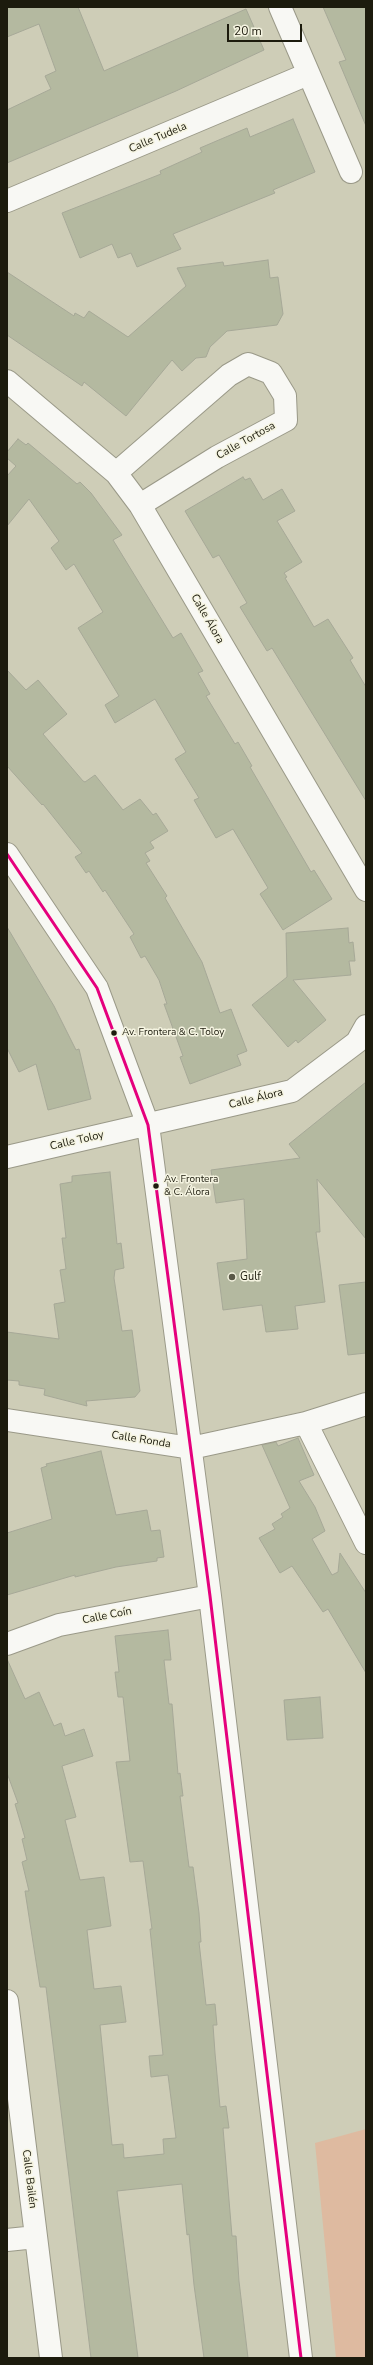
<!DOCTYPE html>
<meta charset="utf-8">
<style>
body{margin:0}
#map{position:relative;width:373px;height:2365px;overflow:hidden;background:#cecdb7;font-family:"Nunito Sans",sans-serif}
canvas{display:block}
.frame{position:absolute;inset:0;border:8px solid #1c1b0d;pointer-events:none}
.scale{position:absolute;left:227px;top:24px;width:75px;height:18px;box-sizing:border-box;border:2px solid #1c1b0d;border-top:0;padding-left:5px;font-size:12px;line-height:14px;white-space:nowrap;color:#1c1b0d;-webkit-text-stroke:3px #f5f4e1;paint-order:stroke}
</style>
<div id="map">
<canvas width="373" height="2365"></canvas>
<div class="frame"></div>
<div class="scale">20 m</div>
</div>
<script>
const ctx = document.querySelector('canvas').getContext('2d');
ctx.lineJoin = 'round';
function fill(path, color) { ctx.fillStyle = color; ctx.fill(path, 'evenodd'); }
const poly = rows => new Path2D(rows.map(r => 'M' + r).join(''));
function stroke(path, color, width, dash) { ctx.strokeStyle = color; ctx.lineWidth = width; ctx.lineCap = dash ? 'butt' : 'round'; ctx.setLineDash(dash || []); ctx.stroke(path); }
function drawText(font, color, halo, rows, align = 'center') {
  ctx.font = font + ' "Nunito Sans",sans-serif'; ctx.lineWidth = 3; ctx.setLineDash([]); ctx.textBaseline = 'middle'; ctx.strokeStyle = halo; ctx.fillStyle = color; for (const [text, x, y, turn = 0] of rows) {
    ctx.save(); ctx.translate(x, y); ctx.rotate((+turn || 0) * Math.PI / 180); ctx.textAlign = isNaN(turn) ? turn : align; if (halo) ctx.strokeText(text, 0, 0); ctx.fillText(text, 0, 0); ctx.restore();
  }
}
fill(poly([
 [366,2129,366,2358,336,2358,315,2143]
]), '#debaa0');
const building = poly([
 [7,7,78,7,104,71,246,9,264,50,176,91,7,163,7,110,51,89,45,76,56,71,39,24,7,37,7,7],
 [323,7,366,7,366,126,339,62,346,60,323,7],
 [293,119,315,172,273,190,275,193,173,234,181,249,137,267,131,253,118,258,112,244,80,258,62,213,161,174,160,171,202,152,200,148,247,128,250,137,293,119],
 [268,260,270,278,278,277,283,314,277,325,227,331,210,347,206,357,196,358,182,371,172,360,126,416,84,382,82,386,7,335,7,272,74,316,75,313,84,318,89,311,128,337,186,286,177,268,223,262,224,266,268,260],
 [18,439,26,445,28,443,77,484,80,482,91,493,122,535,113,540,173,638,181,633,203,671,198,673,210,694,206,696,235,744,238,742,252,766,250,767,311,872,314,870,332,899,283,930,260,894,268,888,233,829,216,838,194,800,199,798,175,759,186,752,155,699,115,723,105,705,119,696,78,628,103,612,74,564,66,570,51,548,59,541,29,499,7,526,7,476,16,466,7,458,7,452,18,439],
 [243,477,245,480,250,478,263,500,282,489,295,511,277,521,302,562,284,573,287,577,285,578,314,627,328,619,353,658,350,660,366,687,366,801,272,648,267,651,240,607,247,603,219,555,213,558,185,511,243,477],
 [7,670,26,690,38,680,67,714,43,734,83,781,85,782,95,775,123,810,140,799,153,815,156,813,168,831,150,842,154,848,145,853,150,861,146,863,167,896,165,898,202,962,220,1013,231,1009,247,1051,237,1055,241,1065,190,1084,180,1057,183,1056,164,1004,167,1004,159,980,145,956,141,958,130,937,134,934,105,890,103,892,89,871,86,873,75,857,82,853,43,804,42,805,7,766,7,670],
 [7,927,54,1006,76,1050,79,1049,91,1099,48,1110,36,1064,19,1072,7,1048,7,927],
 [348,928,349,943,353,942,355,961,349,961,351,975,293,980,326,1020,298,1043,296,1040,288,1047,252,1005,287,977,286,933,348,928],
 [366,1082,366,1239,317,1179,320,1232,316,1232,325,1302,295,1306,298,1329,266,1332,262,1305,223,1310,217,1263,247,1259,244,1199,216,1203,211,1170,300,1158,289,1144,366,1082],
 [110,1172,117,1244,121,1243,124,1268,115,1270,114,1278,122,1331,132,1330,140,1391,135,1397,86,1401,87,1406,44,1395,45,1389,19,1385,19,1381,7,1380,7,1332,59,1339,54,1304,65,1302,60,1270,66,1269,62,1238,66,1238,60,1184,72,1182,72,1176,110,1172],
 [366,1282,366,1353,348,1355,339,1285,366,1282],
 [298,1438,314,1475,299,1481,315,1507,325,1531,312,1539,332,1575,338,1572,340,1553,366,1593,366,1673,328,1609,323,1612,292,1566,280,1573,259,1538,275,1529,272,1524,283,1517,281,1514,290,1508,262,1445,276,1442,278,1446,298,1438],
 [101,1451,116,1515,147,1510,151,1531,160,1530,164,1557,157,1558,157,1561,116,1567,75,1577,75,1575,7,1595,7,1533,52,1519,41,1468,47,1466,46,1464,101,1451],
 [168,1630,171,1660,164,1660,169,1704,172,1704,178,1774,180,1773,183,1796,180,1796,189,1867,193,1867,199,1913,201,1942,199,1942,206,2005,215,2004,217,2025,213,2025,215,2053,220,2107,226,2106,229,2128,223,2128,232,2236,236,2236,239,2281,248,2358,204,2358,194,2285,189,2234,187,2235,182,2184,117,2191,138,2358,91,2358,46,1987,40,1987,25,1891,29,1891,22,1862,27,1860,22,1839,25,1838,15,1804,18,1803,7,1773,7,1659,25,1699,39,1692,54,1726,61,1723,65,1736,84,1729,93,1756,62,1766,76,1817,65,1820,80,1880,104,1877,111,1926,87,1930,94,1989,121,1986,126,2022,100,2025,112,2145,123,2144,124,2158,164,2154,163,2139,176,2138,168,2075,151,2077,149,2056,163,2055,150,1929,152,1929,143,1861,130,1862,116,1762,130,1761,123,1697,118,1697,115,1672,119,1672,115,1636,168,1630],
 [320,1697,323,1738,287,1740,284,1700,320,1697]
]);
fill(building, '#b4b9a0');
stroke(building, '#a6a897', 1);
const minor = poly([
 [280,7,351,172],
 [7,201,308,74],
 [7,381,116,473,140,505,366,890],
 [116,473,229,375,248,364,271,373,285,396,286,420,217,457,140,505],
 [7,854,97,988,148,1125,210,1596,301,2358],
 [7,1157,292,1091,357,1042,366,1026],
 [7,1420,191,1448,306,1423,366,1404],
 [306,1423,366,1543],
 [7,1644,59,1625,210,1596],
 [7,2001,51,2358],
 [7,2240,36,2237]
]);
stroke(minor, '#9a9988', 24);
stroke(minor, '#f8f8f4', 22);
stroke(poly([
 [7,854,97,988,148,1125,210,1596,301,2358]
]), '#e5007d', 3);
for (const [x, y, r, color] of [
 [114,1033,3.5,"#1c1b0d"],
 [156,1186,3.5,"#1c1b0d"],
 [232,1277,4,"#5a5948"]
]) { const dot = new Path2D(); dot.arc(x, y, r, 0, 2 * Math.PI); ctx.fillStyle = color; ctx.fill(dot); stroke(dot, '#f5f4e1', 1.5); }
drawText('10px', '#1c1b0d', '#f5f4e1', [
 ["Av. Frontera & C. Toloy",122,1033],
 ["Av. Frontera",164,1180],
 ["& C. Álora",164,1193]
], 'left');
drawText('11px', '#1c1b0d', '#f5f4e1', [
 ["Calle Tudela",158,138,-23],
 ["Calle Tortosa",246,441,-29],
 ["Calle Álora",207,619,60],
 ["Calle Álora",256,1099,-14],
 ["Calle Toloy",77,1141,-13],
 ["Calle Ronda",141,1440,9],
 ["Calle Coín",107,1616,-11],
 ["Calle Bailén",29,2179,83]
]);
drawText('11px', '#1c1b0d', '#f5f4e1', [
 ["Gulf",240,1277]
], 'left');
</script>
